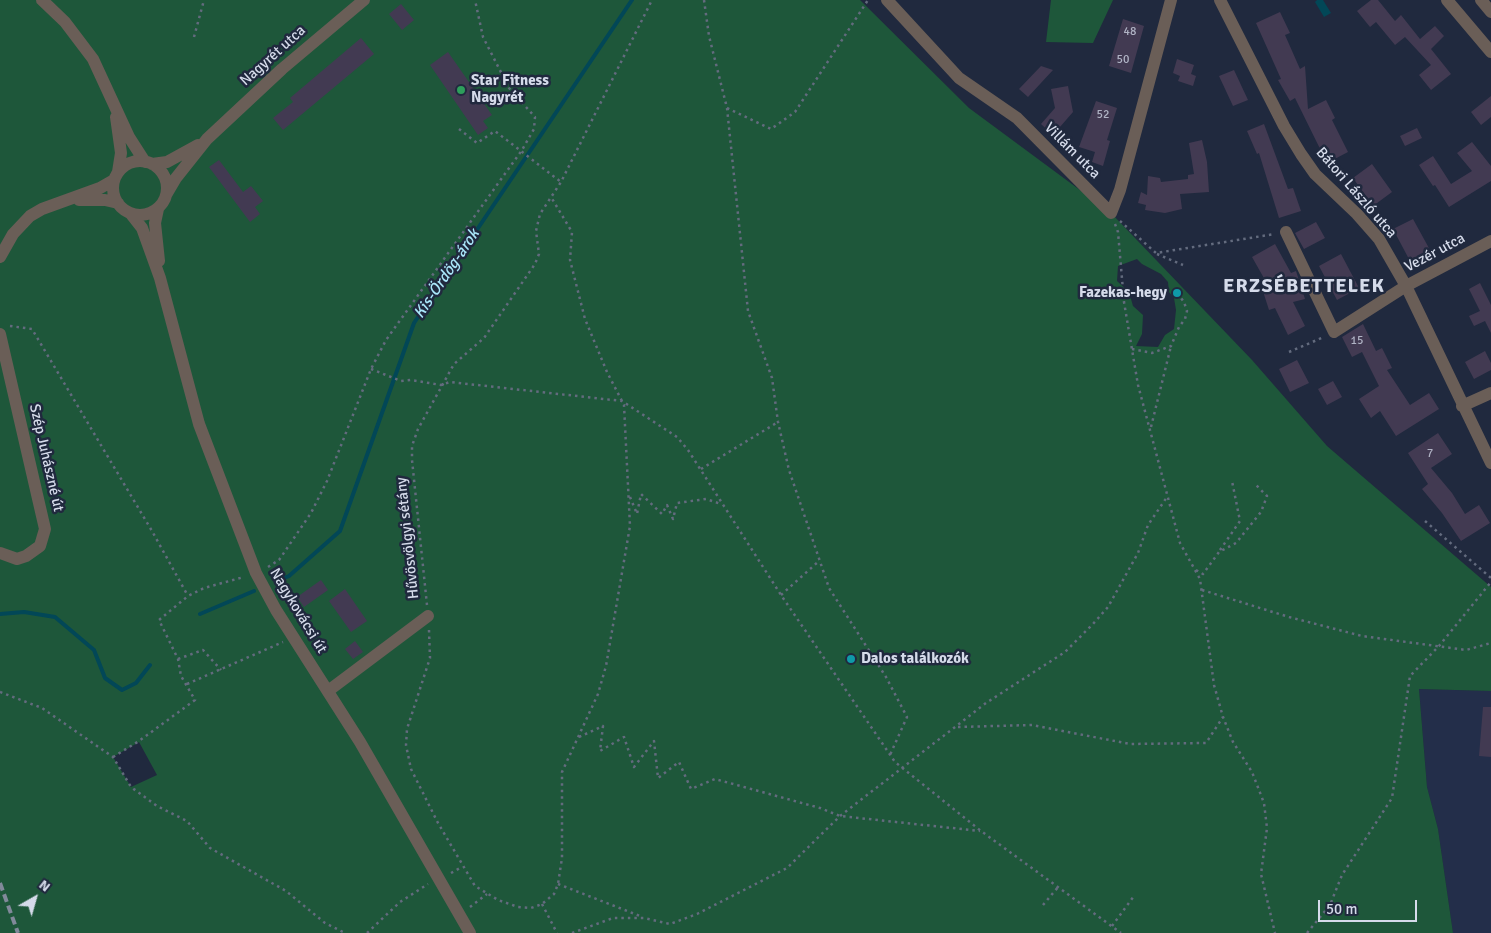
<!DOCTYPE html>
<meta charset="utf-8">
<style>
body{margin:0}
#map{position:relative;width:1491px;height:933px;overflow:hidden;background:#20293e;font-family:Signika,sans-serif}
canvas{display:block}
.north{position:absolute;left:10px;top:873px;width:50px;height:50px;-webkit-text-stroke:4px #20293e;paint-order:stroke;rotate:38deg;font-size:14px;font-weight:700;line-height:20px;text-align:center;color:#d5dbea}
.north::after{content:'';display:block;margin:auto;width:18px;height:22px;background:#d5dbea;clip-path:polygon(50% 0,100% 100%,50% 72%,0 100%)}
.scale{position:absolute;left:1318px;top:900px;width:99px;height:22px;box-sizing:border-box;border:2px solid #d5dbea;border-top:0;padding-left:6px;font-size:15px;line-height:18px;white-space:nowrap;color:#d5dbea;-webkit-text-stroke:4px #20293e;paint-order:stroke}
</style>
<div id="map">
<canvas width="1491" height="933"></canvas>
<div class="north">N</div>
<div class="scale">50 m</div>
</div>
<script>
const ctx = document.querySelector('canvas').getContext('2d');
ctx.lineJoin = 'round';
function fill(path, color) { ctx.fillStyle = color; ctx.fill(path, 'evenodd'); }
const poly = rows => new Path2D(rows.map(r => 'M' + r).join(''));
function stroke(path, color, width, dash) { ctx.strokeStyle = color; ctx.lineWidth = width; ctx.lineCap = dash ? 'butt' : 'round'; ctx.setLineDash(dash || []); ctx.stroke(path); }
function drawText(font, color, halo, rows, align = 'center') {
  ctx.font = font + ' Signika,sans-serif'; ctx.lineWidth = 5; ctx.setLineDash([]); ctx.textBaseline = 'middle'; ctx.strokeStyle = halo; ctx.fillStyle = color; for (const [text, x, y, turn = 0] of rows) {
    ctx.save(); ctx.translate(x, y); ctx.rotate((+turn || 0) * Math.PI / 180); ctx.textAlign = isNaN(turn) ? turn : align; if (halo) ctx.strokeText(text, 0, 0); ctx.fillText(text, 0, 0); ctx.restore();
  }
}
fill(poly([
 [1419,689,1491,691,1491,933,1453,933,1438,829,1427,787]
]), '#232e4a');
fill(poly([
 [0,0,860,0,969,108,1111,213,1252,360,1327,446,1491,587,1491,691,1419,689,1427,787,1438,829,1453,933,0,933],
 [1137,259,1142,264,1161,274,1168,282,1169,292,1174,298,1176,310,1174,329,1165,335,1158,347,1136,346,1142,334,1143,315,1133,306,1129,292,1117,281,1118,266],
 [139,742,157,775,131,787,113,757],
 [1051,0,1113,0,1093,43,1046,42]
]), '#1e573a');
fill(poly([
 [1317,0,1323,0,1331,13,1324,17,1315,2]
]), '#024757');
stroke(poly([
 [277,581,289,576,340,531,414,323,632,0],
 [0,614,24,612,55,617,94,650,105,678,122,690,136,683,150,665],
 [200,614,254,591]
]), '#024757', 4);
fill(poly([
 [1371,0,1378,0,1395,21,1401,15,1420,39,1435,26,1444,36,1431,49,1451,74,1431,90,1419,75,1431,65,1405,37,1395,45,1376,22,1370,27,1357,11],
 [401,4,414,20,402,30,389,14],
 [1280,12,1290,33,1285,35,1300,69,1305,66,1308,109,1326,100,1335,118,1332,120,1348,152,1327,163,1295,98,1290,101,1278,80,1281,79,1256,23],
 [1123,19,1144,26,1131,73,1109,66],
 [361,38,374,54,283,130,273,118,293,102,290,98],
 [448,52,492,115,483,121,488,128,478,135,430,65],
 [1177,59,1194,65,1191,74,1196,76,1193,86,1178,81,1180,76,1173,73],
 [1041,66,1053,70,1028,97,1019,89],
 [1234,70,1248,100,1233,106,1219,76],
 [1068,86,1073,112,1053,135,1041,124,1055,108,1051,89],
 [1491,96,1491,117,1481,125,1471,112],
 [1096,101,1117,108,1107,140,1110,141,1103,166,1092,162,1095,152,1079,147],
 [1264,124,1288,189,1293,188,1301,211,1279,218,1259,153,1257,154,1247,131],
 [1417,128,1422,138,1405,146,1400,136],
 [1202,140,1207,162,1209,192,1180,194,1182,209,1165,213,1145,210,1146,205,1138,203,1141,192,1147,195,1148,176,1160,178,1161,182,1188,179,1188,175,1194,174,1189,143],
 [1472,142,1491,166,1491,181,1449,207,1435,185,1433,186,1419,165,1433,156,1451,184,1472,171,1457,153],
 [219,160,243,192,251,186,263,201,255,207,260,214,250,222,209,167],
 [1372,164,1392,192,1373,206,1353,178],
 [1413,219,1430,250,1410,261,1393,229],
 [1316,222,1325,238,1304,249,1295,233],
 [1275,244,1291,273,1296,271,1305,299,1293,302,1305,326,1288,335,1275,308,1269,310,1260,282,1265,280,1252,257],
 [1341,254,1359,288,1337,300,1319,266],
 [1480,283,1491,305,1491,333,1485,321,1474,326,1469,316,1480,311,1469,289],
 [1363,324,1376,351,1382,348,1392,368,1387,370,1410,405,1429,393,1439,409,1396,436,1380,411,1371,418,1359,399,1379,386,1362,352,1352,357,1342,337],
 [1485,351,1491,363,1491,370,1474,379,1465,362],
 [1297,360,1309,383,1290,392,1279,369],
 [1333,381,1342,397,1327,405,1318,389],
 [1438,433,1452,454,1431,468,1452,493,1465,514,1479,505,1490,523,1461,541,1442,513,1422,489,1428,484,1408,453],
 [321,580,328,590,304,607,297,597],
 [345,589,367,621,351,632,329,601],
 [355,641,363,652,353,659,345,649],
 [1483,707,1491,707,1491,757,1479,756]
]), '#423a52');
stroke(poly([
 [704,0,709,36,727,108,748,311,772,378,778,422,789,470,829,588,886,677,907,717,890,755],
 [194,37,204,0],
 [727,108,771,129,795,112,868,0],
 [459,129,477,143,495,131,561,182],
 [1120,221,1156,253,1275,234],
 [1115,224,1118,232,1124,302,1138,385,1180,543,1200,579,1214,685,1223,717,1233,742,1252,772,1264,803,1267,828,1261,874,1275,933],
 [1157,254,1183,265],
 [10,326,32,329,152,531,188,596],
 [1132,349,1152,353,1171,346,1179,327,1185,319,1187,311,1184,302,1178,294],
 [1289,352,1324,337],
 [371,369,401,381,411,380,441,385,450,382,622,401,677,437,688,450,781,595,895,762,981,831,1121,933],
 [1151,427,1171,346],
 [701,469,778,422],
 [630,497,637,514,641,494,662,514,667,505,673,519,677,503,706,499,721,504],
 [1425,521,1491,578],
 [1220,550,1240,521,1232,481],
 [268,567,279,560,311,513,327,481,371,369,386,340,522,150,534,129,535,117,509,88,483,37,475,0],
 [1196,570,1203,574,1219,552,1236,543,1261,512,1267,496,1255,484],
 [1202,590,1289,617,1362,636,1466,650,1491,643],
 [781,595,819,561],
 [427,605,412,460,412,446,418,429,454,364,484,338,535,264,539,254,536,231,540,214,561,182,652,0],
 [429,630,430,658,407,729,406,745,411,769,438,823,475,886,498,900,518,907,531,908,542,904,554,894,558,884,562,858,562,772,598,694,606,666,630,526,624,405,607,372,585,319,570,260,572,232,551,197],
 [178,659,203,650,221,670],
 [187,684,283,642],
 [0,692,42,708,113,757,131,787,157,806,187,821,210,848,286,891,325,923,345,933],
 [958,727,1032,725,1130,744,1206,743,1223,717],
 [579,737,603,726,600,751,624,737,634,767,654,741,658,778,679,762,691,789,715,779,820,808,840,816,980,831],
 [113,757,139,741,195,700,181,676,178,659,159,620,188,596,204,588,244,577],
 [451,873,462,867],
 [558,884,640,916],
 [542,904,557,933],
 [1043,905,1059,886],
 [470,907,487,894],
 [1112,926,1134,896],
 [367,933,400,902,428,884],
 [572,933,613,918,644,918,670,924,697,914,787,868,840,816,986,703,1065,652,1093,624,1108,607,1138,553,1148,525,1167,497],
 [1307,933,1330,905,1342,875,1392,798,1410,676,1439,646,1491,582]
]), '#636b7e', 2.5, [2.5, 4]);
stroke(poly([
 [42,0,65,22,93,59,129,137,145,162],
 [887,0,959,78,1017,118,1111,213,1120,190,1171,0],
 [1220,0,1284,126,1301,154,1315,174,1357,214,1379,239,1406,286,1491,463],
 [1447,0,1491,52],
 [1481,0,1491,12],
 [116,117,121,153,118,172],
 '113 188a27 27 0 1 1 54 0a27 27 0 1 1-54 0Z',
 [152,164,167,162,198,145],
 [166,195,176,178,207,139,282,69,364,0],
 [79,200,105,200,118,203],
 [158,209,155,223,159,261],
 [131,214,142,228,160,278,199,424,256,573,276,610,360,742,470,933],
 [1286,232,1334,332,1406,286,1491,241],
 [0,257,13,234,30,216,42,209,100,188,114,180],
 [0,334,45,529,40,546,26,556,17,559,0,553],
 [1462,406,1491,393],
 [328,691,428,616]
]), '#6a5e57', 12);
stroke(poly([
 [0,883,18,933]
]), '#81899a', 4, [8, 4]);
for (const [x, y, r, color] of [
 [461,90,5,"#2e9e5b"],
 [1177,293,5,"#0f9aa8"],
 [851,659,5,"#0f9aa8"]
]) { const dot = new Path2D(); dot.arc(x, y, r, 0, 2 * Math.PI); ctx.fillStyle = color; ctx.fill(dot); stroke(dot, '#20293e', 2); }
drawText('12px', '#b0b3c4', null, [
 ["48",1130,32],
 ["50",1123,60],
 ["52",1103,115],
 ["15",1357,341],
 ["7",1430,454]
]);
drawText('15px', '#d5dbea', '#20293e', [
 ["Nagyrét utca",273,56,-42],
 ["Villám utca",1072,151,45],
 ["Bátori László utca",1356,193,49],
 ["Vezér utca",1435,253,-28],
 ["Szép Juhászné út",46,458,77],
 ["Hűvösvölgyi sétány",408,538,-96],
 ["Nagykovácsi út",298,611,59]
]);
drawText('bold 15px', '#d5dbea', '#20293e', [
 ["Star Fitness",471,81],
 ["Nagyrét",471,98],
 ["Fazekas-hegy",1167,293,"right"],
 ["Dalos találkozók",861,659]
], 'left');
drawText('italic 16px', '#aae7fa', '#20293e', [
 ["Kis-Ördög-árok",447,274,-56]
]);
ctx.letterSpacing = '1px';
drawText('bold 20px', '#d5dbea', '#20293e', [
 ["ERZSÉBETTELEK",1304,287]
]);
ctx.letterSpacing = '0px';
</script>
